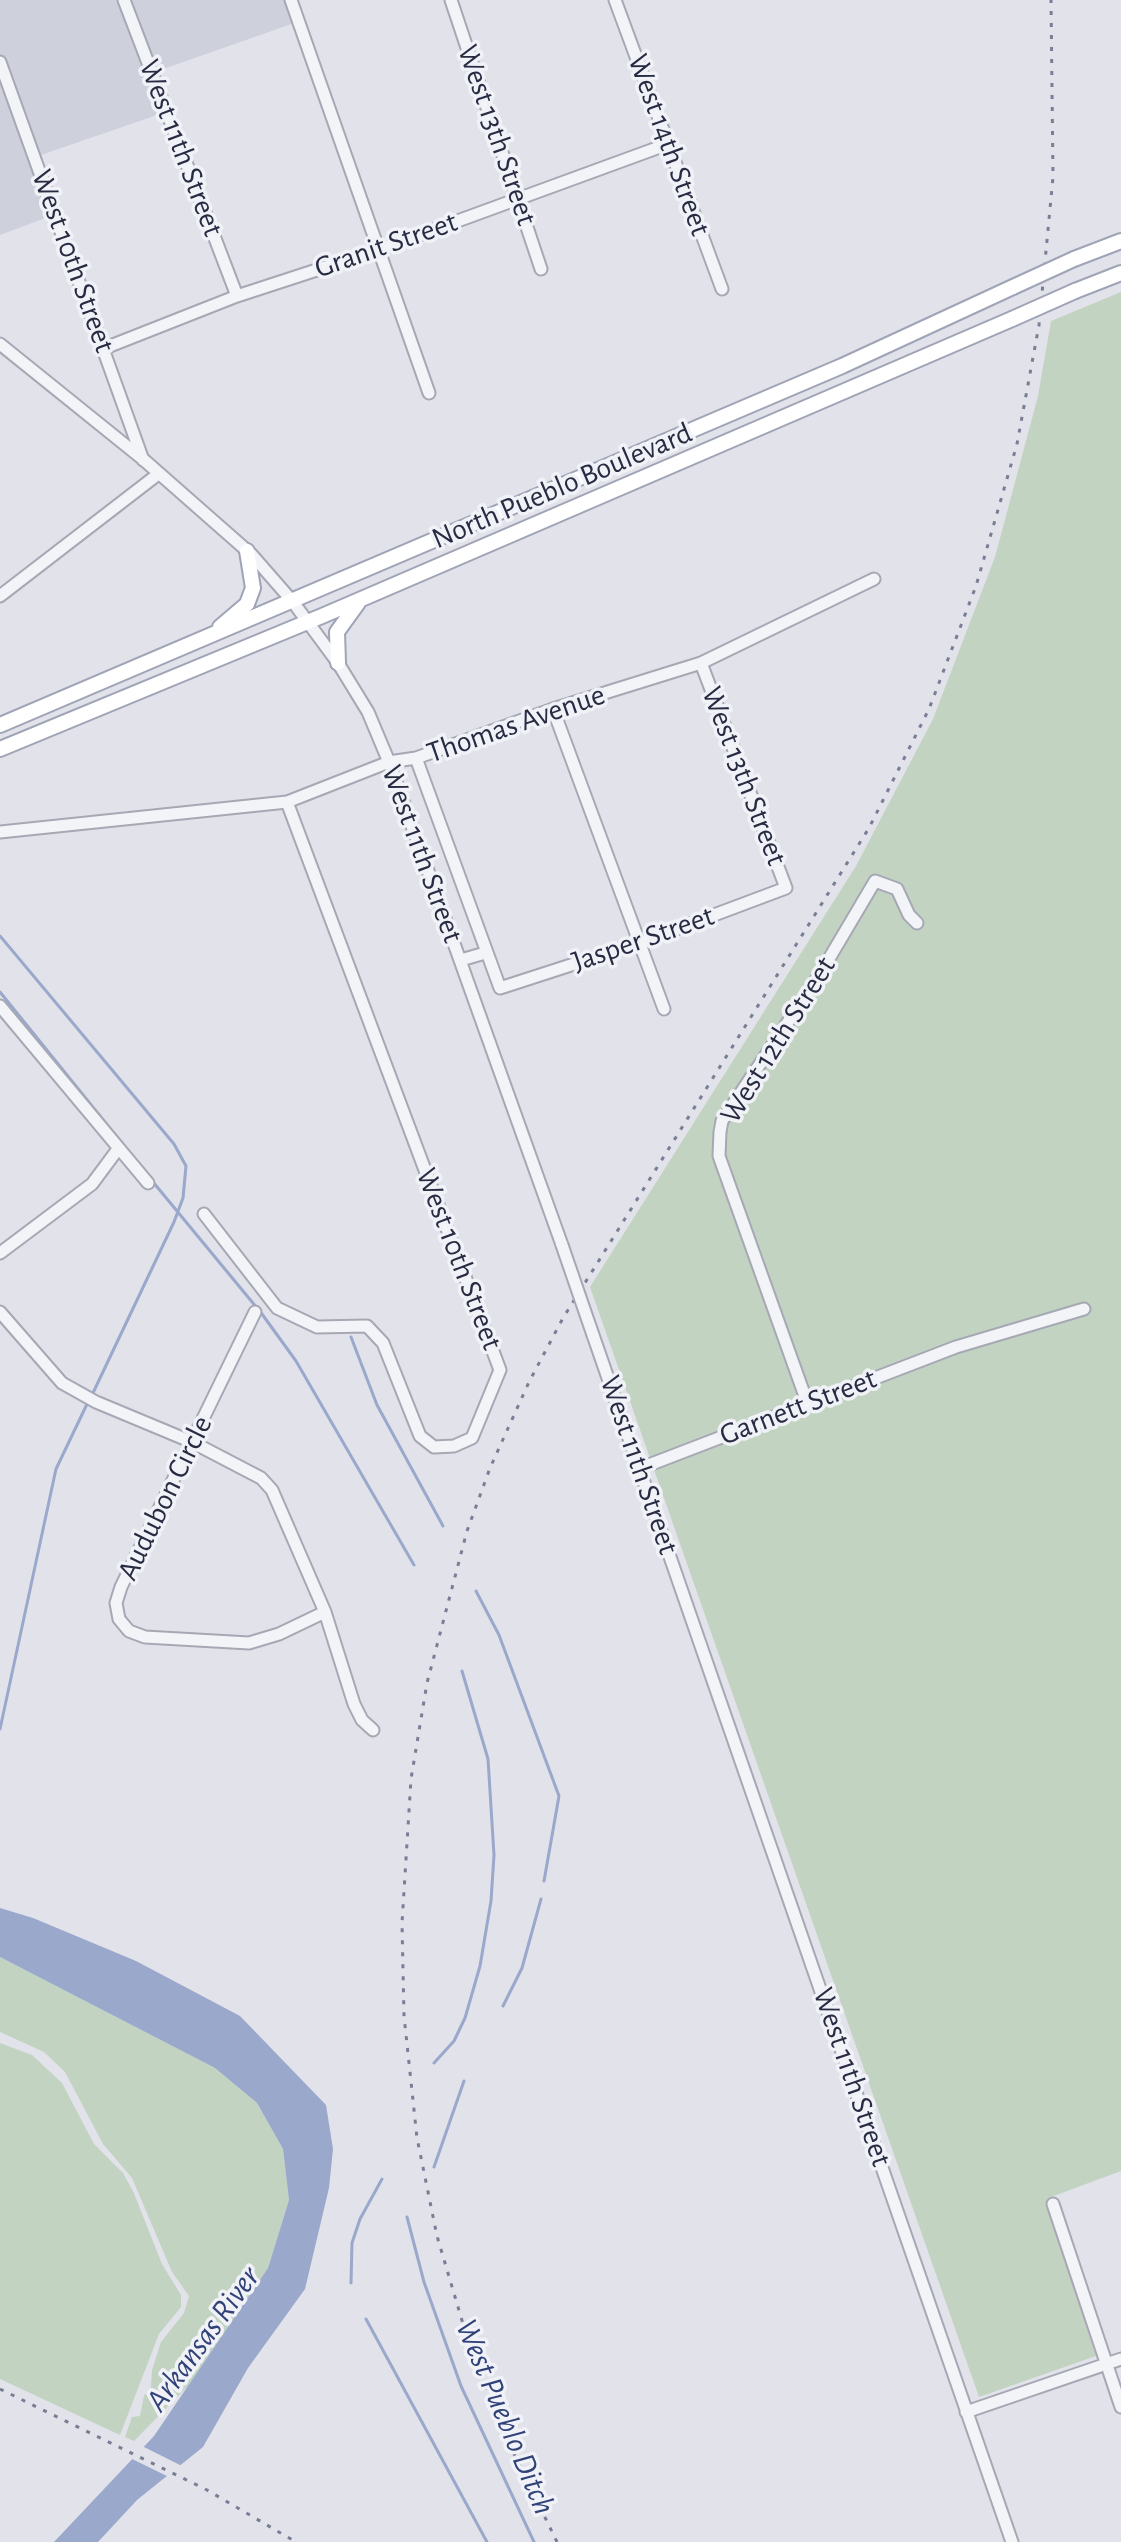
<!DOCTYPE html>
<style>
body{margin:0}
canvas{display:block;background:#e1e2ea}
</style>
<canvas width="1121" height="2542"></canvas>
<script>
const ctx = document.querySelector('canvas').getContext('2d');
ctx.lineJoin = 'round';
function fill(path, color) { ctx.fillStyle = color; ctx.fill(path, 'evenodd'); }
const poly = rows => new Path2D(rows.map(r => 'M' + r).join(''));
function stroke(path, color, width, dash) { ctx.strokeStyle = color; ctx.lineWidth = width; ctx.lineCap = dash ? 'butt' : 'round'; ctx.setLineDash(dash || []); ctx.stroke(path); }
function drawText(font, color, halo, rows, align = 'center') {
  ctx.font = font + ' "Alegreya Sans",sans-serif'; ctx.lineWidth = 7; ctx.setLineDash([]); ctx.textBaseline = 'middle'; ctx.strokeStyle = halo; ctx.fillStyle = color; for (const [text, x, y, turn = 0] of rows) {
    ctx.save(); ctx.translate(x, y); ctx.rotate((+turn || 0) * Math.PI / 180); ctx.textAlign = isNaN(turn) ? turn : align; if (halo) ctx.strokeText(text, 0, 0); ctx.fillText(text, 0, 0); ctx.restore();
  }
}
fill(poly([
 [0,0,291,0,300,21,152,73,166,112,35,157,56,214,0,235]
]), '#ced1dc');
fill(poly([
 [1121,292,1121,2171,1051,2197,1048,2206,1096,2356,979,2397,590,1287,856,866,933,719,995,557,1038,396,1051,321],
 [0,1957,215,2068,257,2103,283,2149,289,2200,268,2268,188,2386,134,2441,125,2437,132,2417,140,2416,144,2396,151,2387,152,2370,161,2342,184,2313,189,2296,172,2272,132,2178,103,2144,65,2072,44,2052,0,2032],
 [0,2043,32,2055,62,2083,94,2144,123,2173,133,2191,162,2264,181,2295,181,2307,159,2334,120,2435,0,2379]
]), '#c2d4c1');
fill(poly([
 [0,1908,33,1918,136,1961,240,2016,326,2105,333,2149,329,2188,305,2289,248,2368,203,2447,137,2500,98,2542,54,2542,154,2436,268,2268,289,2200,283,2149,257,2103,215,2068,0,1957]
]), '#9aa8cb');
fill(poly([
 [140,2445,184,2467,171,2478,128,2457]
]), '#e1e2ea');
stroke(poly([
 [0,936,174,1144,186,1166,183,1198,174,1222,92,1395],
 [0,992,121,1142],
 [153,1182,262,1314,296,1361,414,1565],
 [351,1337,377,1405,443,1526],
 [476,1591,499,1635,559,1796,544,1881],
 [0,1729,56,1469,88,1402],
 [503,2006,522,1968,541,1899],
 [434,2063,454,2041,465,2018,480,1966,491,1901,494,1855,488,1759,462,1671],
 [434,2167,464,2081],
 [407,2217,424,2282,461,2386,534,2542],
 [351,2283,352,2243,360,2219,382,2179],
 [366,2319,487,2542]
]), '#9aa8cb', 3);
const minor = poly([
 [124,0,237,296],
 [291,0,429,393],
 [451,0,541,269],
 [615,0,722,289],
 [0,62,143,460],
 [0,344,144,460,252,555,293,602,338,663,368,712,389,762,562,1245],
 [105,348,237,296,381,249,668,144],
 [0,596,157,475],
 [553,709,664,1009],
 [416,758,500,988,642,942,786,888,701,663],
 [0,832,287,802,389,762,416,758,553,709,701,663,874,579],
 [461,960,485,953],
 [0,1006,148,1183],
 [204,1214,277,1308,317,1327,367,1326,383,1343,420,1436,434,1447,454,1446,472,1438,500,1370,287,802],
 [0,1253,92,1184,118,1149],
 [0,1312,62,1383,96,1402,192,1442,261,1478,272,1490,325,1612,354,1704,362,1720,373,1730],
 [255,1312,121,1587,116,1603,119,1619,129,1631,145,1637,249,1643,279,1634,325,1612],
 [593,1335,1012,2542],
 [807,1402,719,1156,720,1132,722,1121,820,974,875,881,897,889,909,915,917,923],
 [641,1468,956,1347,1084,1309],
 [1053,2204,1121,2407],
 [966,2412,1121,2359]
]);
const major = poly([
 [1074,259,1121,241],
 [1075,291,1121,273],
 [220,627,247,604,253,588,247,551],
 [338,663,337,632,358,603],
 [0,725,842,366,1013,287],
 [0,749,322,616,1012,319]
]);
stroke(minor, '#a6a8b4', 15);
stroke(major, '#9fa4b6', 18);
stroke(minor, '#f3f4f8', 11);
stroke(major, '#fff', 14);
stroke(poly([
 [0,2389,207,2490,296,2542],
 [557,2542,501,2427,466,2334,437,2236,417,2138,404,2016,402,1923,411,1779,427,1683,467,1531,490,1468,529,1382,563,1318,869,828,929,709,976,586,1017,444,1039,325,1053,177,1051,0]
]), '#797e94', 3, [4, 8]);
const minorBridge = poly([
 [562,1245,593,1335]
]);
const majorBridge = poly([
 [1013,287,1074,259],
 [1012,319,1075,291]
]);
stroke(minorBridge, '#a6a8b4', 15, []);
stroke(majorBridge, '#9fa4b6', 18, []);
stroke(minorBridge, '#f3f4f8', 11);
stroke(majorBridge, '#fff', 14);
drawText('30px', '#282c42', '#f0f2f7', [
 ["West 13th Street",497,135,71],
 ["West 14th Street",669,145,70],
 ["West 11th Street",181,148,69],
 ["Granit Street",386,245,-19],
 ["West 10th Street",73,261,70],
 ["North Pueblo Boulevard",562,486,-23],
 ["Thomas Avenue",516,724,-19],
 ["West 13th Street",744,776,69],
 ["West 11th Street",422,854,70],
 ["Jasper Street",643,939,-19],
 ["West 12th Street",778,1040,-58],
 ["West 10th Street",459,1259,69],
 ["Garnett Street",798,1407,-21],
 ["West 11th Street",639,1465,71],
 ["Audubon Circle",165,1498,-64],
 ["West 11th Street",852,2077,71]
]);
drawText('italic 32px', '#314278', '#f0f2f7', [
 ["Arkansas River",203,2339,-54],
 ["West Pueblo Ditch",505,2417,67]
]);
</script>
